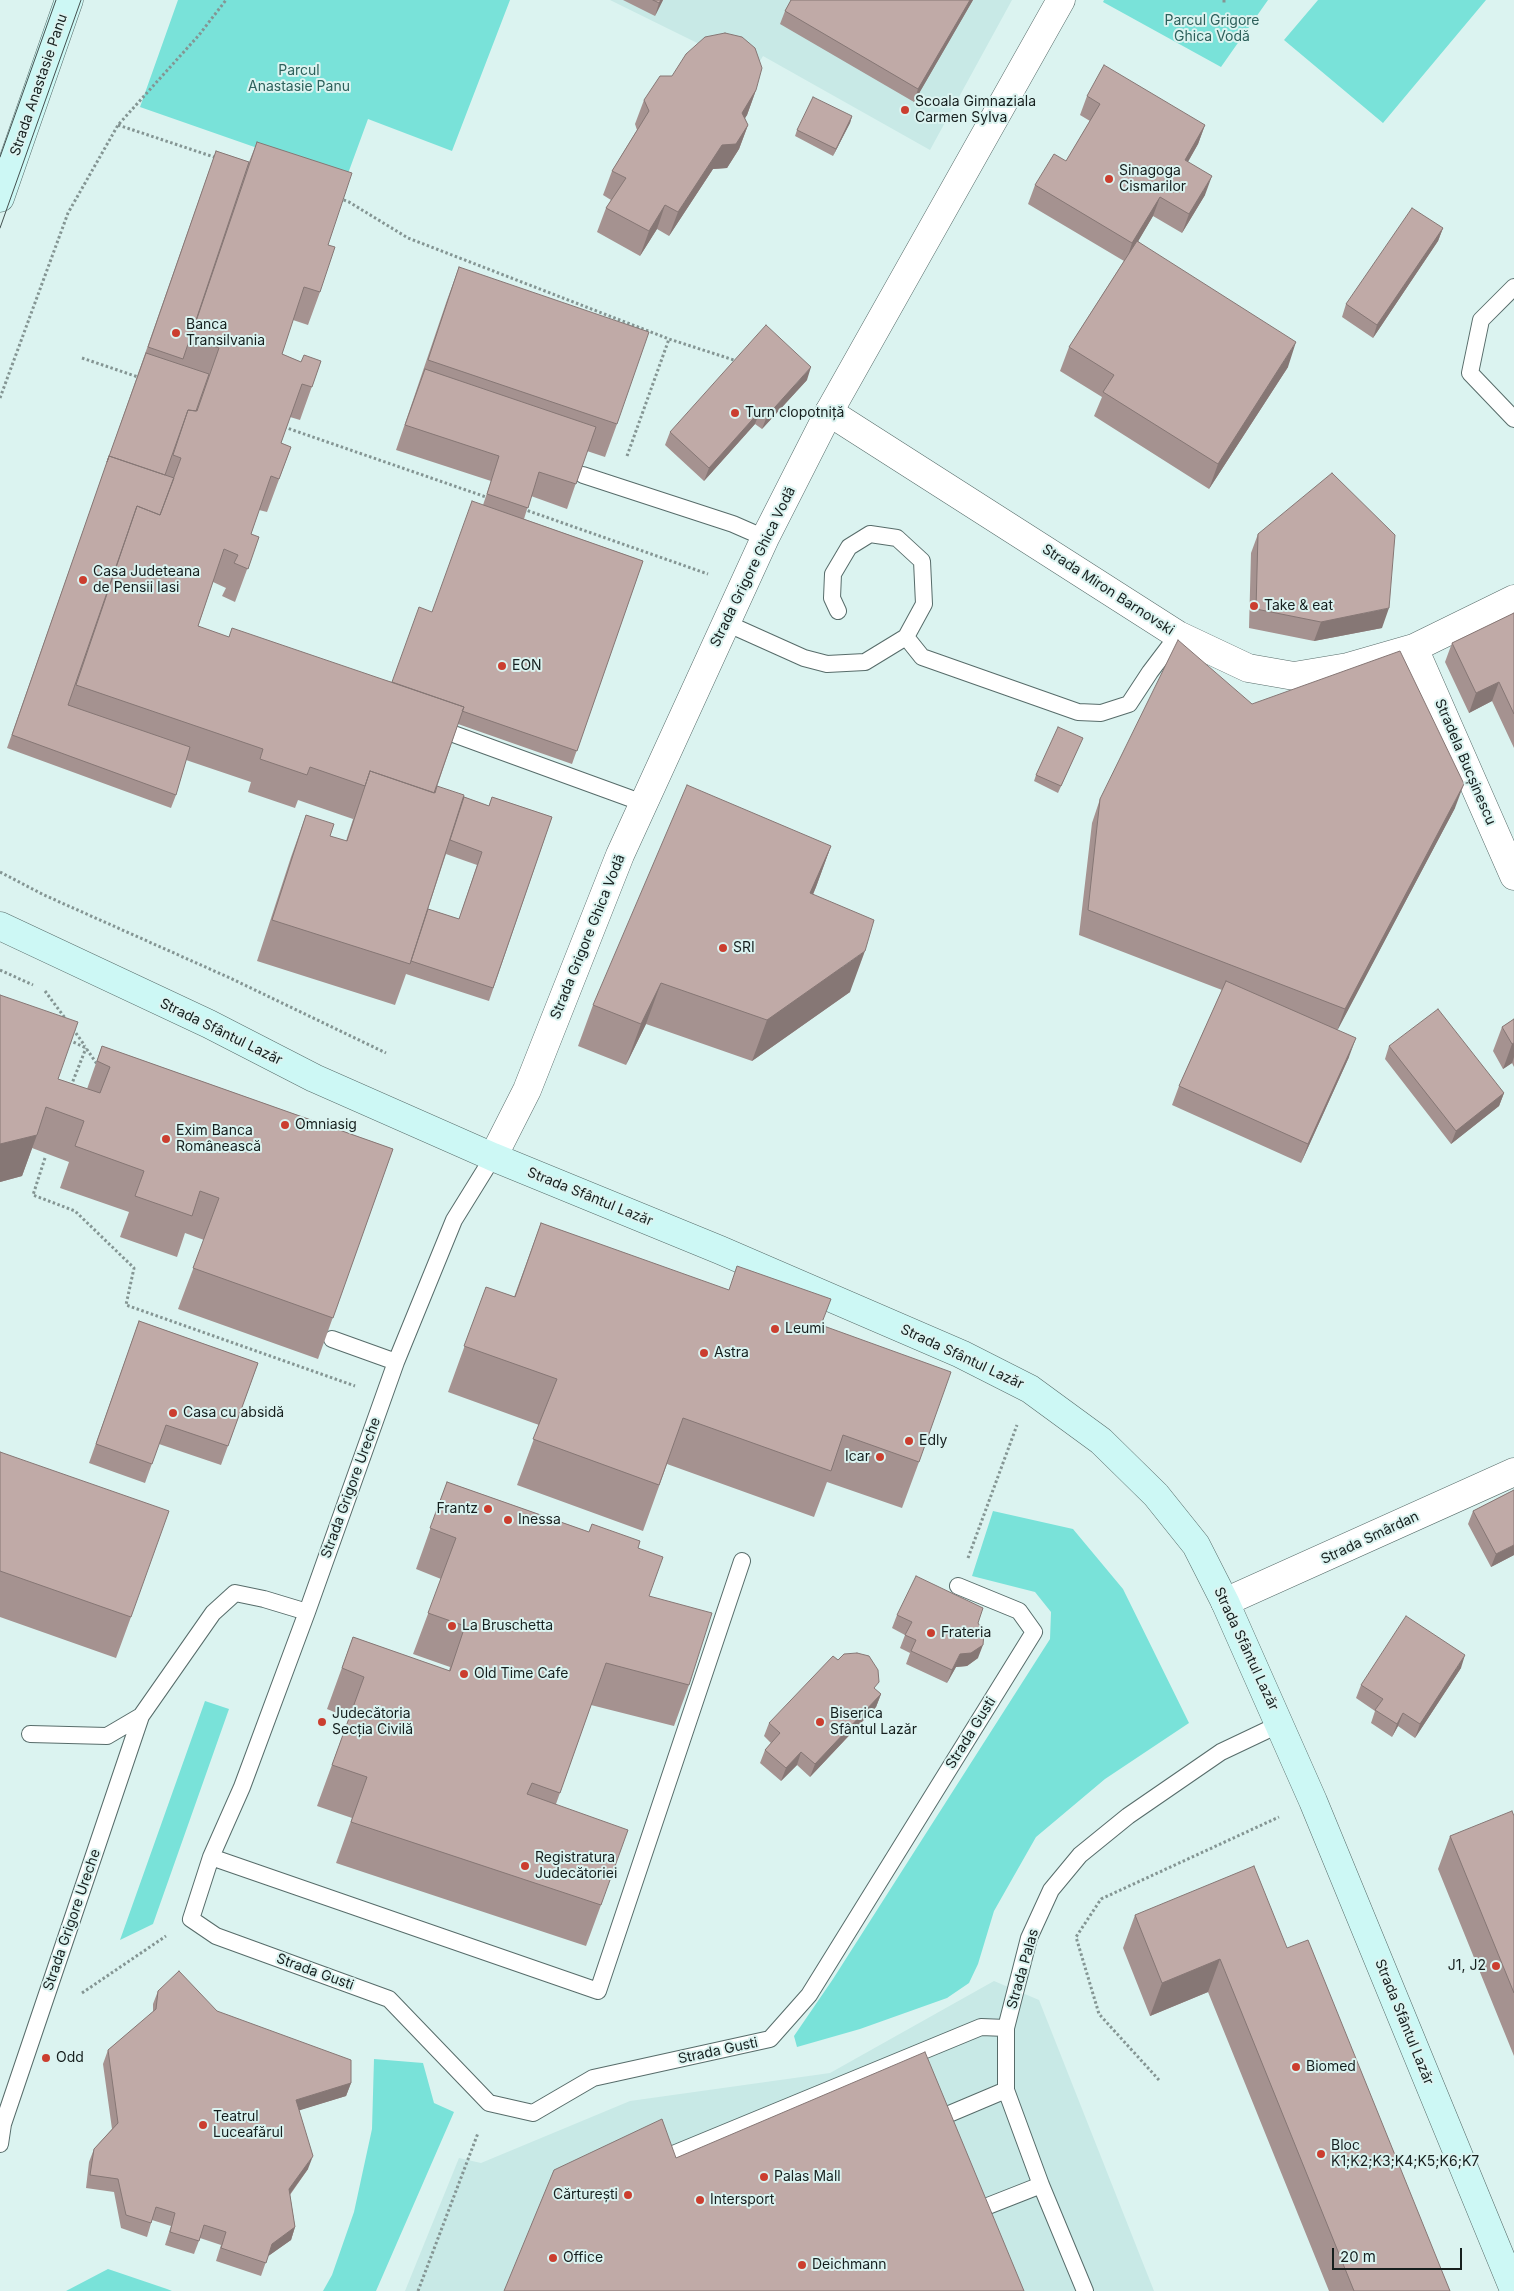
<!DOCTYPE html>
<meta charset="utf-8">
<style>
body{margin:0}
#map{position:relative;width:1514px;height:2291px;overflow:hidden;background:#dbf3f0;font-family:Inter,sans-serif}
canvas{display:block}
.scale{position:absolute;left:1332px;top:2248px;width:130px;height:22px;box-sizing:border-box;border:2px solid #161f1e;border-top:0;padding-left:6px;font-size:15px;line-height:18px;white-space:nowrap;color:#161f1e;-webkit-text-stroke:4px #dbf3f0;paint-order:stroke}
</style>
<div id="map">
<canvas width="1514" height="2291"></canvas>
<div class="scale">20 m</div>
</div>
<script>
const ctx = document.querySelector('canvas').getContext('2d');
ctx.lineJoin = 'round';
function fill(path, color) { ctx.fillStyle = color; ctx.fill(path, 'evenodd'); }
const poly = rows => new Path2D(rows.map(r => 'M' + r).join(''));
function stroke(path, color, width, dash) { ctx.strokeStyle = color; ctx.lineWidth = width; ctx.lineCap = dash ? 'butt' : 'round'; ctx.setLineDash(dash || []); ctx.stroke(path); }
function drawText(font, color, halo, rows, align = 'center') {
  ctx.font = font + ' Inter,sans-serif'; ctx.lineWidth = 4; ctx.setLineDash([]); ctx.textBaseline = 'middle'; ctx.strokeStyle = halo; ctx.fillStyle = color; for (const [text, x, y, turn = 0] of rows) {
    ctx.save(); ctx.translate(x, y); ctx.rotate((+turn || 0) * Math.PI / 180); ctx.textAlign = isNaN(turn) ? turn : align; if (halo) ctx.strokeText(text, 0, 0); ctx.fillText(text, 0, 0); ctx.restore();
  }
}
fill(poly([
 [610,0,1012,0,930,150,763,56,754,71],
 [994,1981,1039,2000,1154,2291,405,2291,459,2158,481,2163,630,2101,830,2073]
]), '#c8e9e6');
fill(poly([
 [178,0,510,0,452,151,368,119,346,179,140,107],
 [1104,0,1268,0,1221,67,1103,2],
 [1318,0,1486,0,1383,123,1284,40],
 [993,1511,1073,1529,1123,1589,1189,1723,1105,1779,1036,1837,994,1911,978,1964,969,1983,947,1998,860,2029,797,2047,794,2036,833,1979,1050,1639,1051,1612,1035,1592,972,1576],
 [205,1701,229,1709,153,1924,120,1940],
 [374,2059,423,2063,434,2103,454,2112,376,2291,323,2291,332,2275,354,2212,372,2129],
 [108,2269,167,2289,172,2291,66,2291]
]), '#79e2d9');
const service = poly([
 [1514,287,1481,320,1470,373,1514,419],
 [583,475,733,524,765,538],
 [726,623,804,658,827,664,865,662,906,637,924,604,922,561,897,538,870,534,849,547,833,574,832,598,838,611],
 [906,637,922,657,1078,712,1101,713,1129,704,1150,672,1178,635],
 [448,732,643,803],
 [493,1157,454,1220,396,1362,307,1612,242,1787,211,1857,191,1919,216,1936,389,1999,489,2103,533,2113,593,2078,770,2039,809,1995,1034,1632,1019,1611,958,1586],
 [332,1339,396,1362],
 [30,1734,107,1736,141,1716],
 [211,1857,598,1991,742,1561],
 [942,2117,1006,2090],
 [0,2144,3,2124,141,1716,213,1613,235,1593,264,1599,307,1612],
 [666,2157,981,2027,1006,2028],
 [980,2209,1041,2185],
 [1085,2291,1041,2185,1006,2090,1006,2028,1029,1938,1051,1890,1080,1855,1128,1816,1221,1752,1280,1724]
]);
const minor = poly([
 [829,412,1178,635,1248,668,1294,676,1348,667,1414,648,1514,599],
 [1414,648,1514,876]
]);
const tertiary = poly([
 [493,1157,527,1090,620,855,765,538,829,412,1061,0],
 [1225,1602,1514,1472]
]);
const secondary = poly([
 [0,198,69,0],
 [0,926,209,1024,314,1078,493,1157,720,1250,961,1354,1030,1389,1101,1441,1156,1495,1196,1545,1225,1602,1313,1801,1514,2290]
]);
stroke(service, '#576c6a', 18);
stroke(minor, '#576c6a', 29);
stroke(tertiary, '#576c6a', 29);
stroke(secondary, '#576c6a', 29);
stroke(poly([
 [1224,0,1224,4],
 [118,125,217,158],
 [339,198,349,202,408,238,669,339,737,361],
 [82,358,141,378],
 [0,398,68,213,118,125,199,35,226,0],
 [284,427,489,498],
 [627,456,669,339],
 [523,509,708,574],
 [0,872,44,895,230,978,386,1053],
 [0,970,33,985],
 [45,991,68,1022],
 [73,1029,85,1046],
 [69,1040,86,1048,97,1064],
 [71,1086,86,1048],
 [45,1158,33,1195,75,1211,134,1268,126,1305,355,1386],
 [968,1558,1017,1425],
 [82,1993,166,1936],
 [1159,2080,1099,2014,1076,1937,1101,1899,1279,1817],
 [418,2291,478,2133]
]), '#849593', 3, [2.5, 2.5]);
stroke(service, '#fff', 16);
stroke(minor, '#fff', 28);
stroke(tertiary, '#fff', 28);
stroke(secondary, '#cdf8f5', 28);
stroke(poly([
 [0,157,56,0],
 [0,228,81,0]
]), '#44504f', 1);
fill(poly([
 [623,0,663,0,655,16],
 [791,0,973,0,914,102,780,24,785,11],
 [672,76,756,90,747,115,745,118,748,125,739,149,727,168,713,169,669,236,657,229,640,256,597,232,606,208,611,200,603,195,612,171,637,130,635,124,644,100],
 [1087,96,1205,125,1198,144,1188,162,1205,195,1182,233,1153,216,1138,241,1288,367,1209,489,1094,416,1102,397,1060,371,1069,347,1124,261,1028,204,1035,185,1066,161,1090,121,1080,115],
 [852,116,850,123,833,156,795,136,797,130],
 [257,142,328,245,320,292,308,325,293,320,282,354,301,362,321,361,300,420,290,417,281,443,291,447,267,512,259,510,251,534,259,537,235,602,222,596,226,588,213,582,198,626,228,637,392,682,432,612,483,505,491,481,396,450,447,300,459,267,617,424,605,457,587,451,567,509,531,496,524,519,643,561,572,764,458,724,437,787,489,806,492,797,552,817,489,1001,406,974,395,1005,257,961,291,857,306,815,330,836,346,841,355,813,353,819,298,800,295,808,248,792,251,782,186,760,176,795,171,808,7,748,216,151,249,162],
 [446,854,477,865,459,919,428,909],
 [1443,228,1438,241,1373,338,1342,317,1346,304],
 [807,380,762,429,755,424,704,481,665,445,670,432],
 [1258,534,1382,628,1314,641,1249,628,1251,553],
 [1514,613,1514,748,1492,701,1469,713,1445,662,1452,643],
 [1252,704,1455,808,1337,1030,1349,1057,1301,1163,1172,1105,1179,1086,1222,990,1079,935,1092,823,1100,799],
 [1080,744,1058,793,1034,781,1036,775],
 [831,846,813,895,850,992,752,1061,646,1024,626,1065,578,1046,593,1005],
 [0,995,58,1079,87,1089,102,1046,393,1149,318,1359,178,1309,204,1240,185,1233,177,1257,120,1237,129,1212,60,1188,69,1162,32,1148,22,1176,0,1182],
 [1514,1019,1514,1067,1512,1063,1503,1069,1493,1051,1502,1027],
 [1389,1046,1504,1093,1499,1106,1451,1144,1385,1059],
 [541,1223,821,1325,919,1462,902,1508,827,1482,814,1517,667,1464,643,1531,517,1485,539,1425,448,1392,486,1287,514,1297],
 [139,1321,258,1363,221,1465,159,1444,145,1483,89,1463],
 [0,1452,131,1617,116,1658,0,1617],
 [447,1482,589,1532,638,1548,649,1596,689,1685,674,1726,591,1705,556,1804,601,1905,586,1946,336,1863,352,1818,317,1806,349,1718,327,1709,353,1637,449,1671,450,1667,413,1654,441,1579,416,1569],
 [1514,1490,1514,1555,1491,1567,1468,1524,1473,1511],
 [897,1615,978,1623,978,1658,967,1666,956,1667,947,1683,906,1664,910,1653,900,1648,905,1635,892,1628],
 [1461,1668,1415,1738,1398,1726,1392,1737,1371,1723,1375,1711,1356,1698,1361,1685],
 [876,1690,881,1694,876,1707,810,1777,797,1765,781,1781,760,1763,765,1750,771,1743,764,1736,769,1723],
 [1514,1816,1514,2056,1438,1869,1450,1836],
 [1135,1915,1287,1948,1450,2291,1329,2291,1208,1992,1150,2016,1123,1948],
 [158,1991,217,2011,351,2083,346,2096,299,2110,308,2169,290,2195,295,2227,291,2240,268,2256,261,2276,216,2261,221,2245,200,2238,194,2254,165,2245,171,2226,152,2220,147,2237,121,2228,114,2192,86,2188,89,2162,94,2149,112,2129,103,2064,108,2050,153,2012,153,2004]
]), '#a59290');
fill(poly([
 [661,0,663,0,655,16,659,3],
 [970,0,973,0,914,102,918,89],
 [756,90,747,115,733,137,742,113],
 [852,116,850,123,833,156,836,149],
 [748,125,739,149,727,168,713,169,669,236,678,212,722,145],
 [1205,125,1198,144,1178,179,1185,160],
 [1212,176,1205,195,1182,233,1189,214],
 [1160,197,1153,216,1126,262,1132,243],
 [665,205,657,229,640,256,649,231],
 [1443,228,1438,241,1373,338,1377,325],
 [1296,342,1288,367,1209,489,1218,464],
 [811,367,807,380,762,429,767,416],
 [760,411,755,424,704,481,709,468],
 [1389,608,1382,628,1314,641,1321,622],
 [1499,682,1492,701,1469,713,1476,693],
 [1464,784,1455,808,1336,1033,1345,1009],
 [831,846,816,887,795,934,810,893],
 [865,951,850,992,752,1061,767,1020],
 [661,983,646,1024,626,1065,641,1024],
 [1356,1038,1349,1057,1301,1163,1308,1144],
 [1514,1043,1514,1057,1512,1063,1503,1069,1512,1044],
 [1504,1093,1499,1106,1451,1144,1456,1131],
 [37,1135,22,1176,0,1182,0,1144],
 [1514,1545,1514,1555,1491,1567,1496,1554],
 [983,1645,978,1658,967,1666,956,1667,947,1683,952,1670,960,1654],
 [1465,1655,1461,1668,1415,1738,1420,1724],
 [881,1694,876,1707,810,1777,815,1764],
 [1403,1713,1398,1726,1392,1737,1397,1724],
 [801,1752,797,1765,781,1781,786,1768],
 [1220,1959,1208,1992,1150,2016,1162,1983],
 [351,2083,346,2096,291,2113,296,2100],
 [313,2156,308,2169,284,2202,289,2189],
 [295,2227,291,2240,267,2257,272,2244]
]), '#867775');
const building = poly([
 [653,0,661,0,659,3,653,0],
 [791,0,970,0,918,89,785,11,791,0],
 [725,33,742,37,755,48,762,68,756,90,742,113,748,125,736,144,722,145,678,212,665,205,649,231,606,208,626,178,612,171,649,111,644,100,660,76,672,76,686,54,705,37,725,33],
 [1104,65,1205,125,1185,160,1212,176,1189,214,1160,197,1132,243,1035,185,1054,154,1066,161,1100,104,1087,96,1104,65],
 [813,97,852,116,836,149,797,130,813,97],
 [257,142,352,173,328,245,335,247,320,292,304,287,282,354,301,362,304,355,321,361,312,387,302,384,281,443,291,447,279,479,271,476,251,534,259,537,248,569,234,563,238,555,224,549,198,626,229,637,232,628,464,707,434,793,370,771,365,786,310,767,307,775,260,759,263,749,76,685,137,506,160,515,181,458,173,455,188,410,197,411,219,348,190,339,257,142],
 [216,151,249,162,183,359,148,347,216,151],
 [1412,208,1443,228,1377,325,1346,304,1412,208],
 [1137,241,1296,342,1218,464,1103,392,1114,375,1069,347,1137,241],
 [459,267,649,332,617,424,428,360,459,267],
 [766,325,811,367,767,416,760,411,709,468,670,432,766,325],
 [146,353,209,374,196,411,188,410,165,475,109,456,107,462,146,353],
 [425,369,596,427,576,484,539,472,528,508,487,494,499,456,405,425,425,369],
 [109,456,174,478,160,515,137,506,68,705,190,747,176,795,12,735,109,456],
 [1332,473,1395,535,1389,608,1321,622,1256,609,1258,534,1332,473],
 [472,501,643,561,577,751,462,711,464,707,392,682,419,607,432,612,472,501],
 [1514,613,1514,714,1499,682,1476,693,1452,643,1514,613],
 [1178,640,1252,704,1400,651,1464,784,1345,1009,1088,910,1100,799,1178,640],
 [1058,727,1083,738,1061,786,1036,775,1058,727],
 [370,771,435,793,437,786,464,795,410,964,272,920,306,815,334,824,330,836,347,841,370,771],
 [687,785,831,846,810,893,874,920,865,951,767,1020,661,983,641,1024,593,1005,687,785],
 [464,797,489,806,492,797,552,817,493,988,411,961,428,909,459,919,482,852,450,840,464,797],
 [1226,981,1356,1038,1308,1144,1179,1086,1226,981],
 [0,995,78,1022,58,1079,100,1093,110,1067,97,1061,102,1046,393,1149,333,1318,193,1268,219,1198,200,1191,192,1216,135,1196,144,1171,75,1146,84,1121,46,1107,37,1135,0,1144,0,995],
 [1438,1009,1504,1093,1456,1131,1389,1046,1438,1009],
 [1514,1019,1514,1043,1512,1044,1502,1027,1514,1019],
 [541,1223,729,1290,737,1266,831,1299,821,1325,951,1372,919,1462,843,1435,831,1471,683,1418,659,1485,533,1439,557,1379,464,1346,486,1287,515,1297,541,1223],
 [139,1321,258,1363,228,1446,166,1425,152,1464,96,1444,139,1321],
 [0,1452,169,1511,131,1617,0,1571,0,1452],
 [447,1482,589,1532,592,1524,640,1541,638,1548,663,1557,649,1596,712,1613,689,1685,606,1663,560,1793,532,1783,527,1794,628,1830,601,1905,351,1822,367,1777,332,1765,364,1677,342,1668,353,1637,450,1671,465,1626,428,1613,456,1538,430,1528,447,1482],
 [1514,1490,1514,1545,1496,1554,1473,1511,1514,1490],
 [916,1576,983,1608,978,1623,984,1633,983,1645,971,1653,960,1654,952,1670,911,1651,916,1640,905,1635,912,1622,897,1615,916,1576],
 [1406,1616,1465,1655,1420,1724,1403,1713,1397,1724,1375,1710,1383,1699,1361,1685,1406,1616],
 [857,1653,869,1656,878,1670,879,1682,874,1688,881,1694,815,1764,801,1752,786,1768,765,1750,780,1733,769,1723,833,1656,838,1660,844,1654,857,1653],
 [1512,1811,1514,1816,1514,1993,1450,1836,1512,1811],
 [1254,1866,1287,1948,1308,1940,1450,2291,1354,2291,1220,1959,1162,1983,1135,1915,1254,1866],
 [179,1971,217,2011,351,2060,351,2083,296,2100,313,2156,289,2189,295,2227,272,2244,266,2263,221,2248,226,2232,204,2225,199,2241,170,2232,175,2213,156,2207,151,2223,126,2215,118,2179,90,2175,94,2149,118,2123,108,2050,156,2009,158,1991,179,1971],
 [925,2052,1024,2291,504,2291,554,2170,662,2119,676,2158,925,2052]
]);
fill(building, '#c0aaa7');
stroke(building, '#867775', 1);
for (const [x, y, r, color] of [
 [905,110,5,"#cb3e2f"],
 [1109,179,5,"#cb3e2f"],
 [176,333,5,"#cb3e2f"],
 [735,413,5,"#cb3e2f"],
 [83,580,5,"#cb3e2f"],
 [1254,606,5,"#cb3e2f"],
 [502,666,5,"#cb3e2f"],
 [723,948,5,"#cb3e2f"],
 [285,1125,5,"#cb3e2f"],
 [166,1139,5,"#cb3e2f"],
 [775,1329,5,"#cb3e2f"],
 [704,1353,5,"#cb3e2f"],
 [173,1413,5,"#cb3e2f"],
 [909,1441,5,"#cb3e2f"],
 [880,1457,5,"#cb3e2f"],
 [488,1509,5,"#cb3e2f"],
 [508,1520,5,"#cb3e2f"],
 [452,1626,5,"#cb3e2f"],
 [931,1633,5,"#cb3e2f"],
 [464,1674,5,"#cb3e2f"],
 [322,1722,5,"#cb3e2f"],
 [820,1722,5,"#cb3e2f"],
 [525,1866,5,"#cb3e2f"],
 [1496,1966,5,"#cb3e2f"],
 [46,2058,5,"#cb3e2f"],
 [1296,2067,5,"#cb3e2f"],
 [203,2125,5,"#cb3e2f"],
 [1321,2154,5,"#cb3e2f"],
 [764,2177,5,"#cb3e2f"],
 [628,2195,5,"#cb3e2f"],
 [700,2200,5,"#cb3e2f"],
 [553,2258,5,"#cb3e2f"],
 [802,2265,5,"#cb3e2f"]
]) { const dot = new Path2D(); dot.arc(x, y, r, 0, 2 * Math.PI); ctx.fillStyle = color; ctx.fill(dot); stroke(dot, '#dbf3f0', 2); }
drawText('14px', '#2d605b', '#dbf3f0', [
 ["Parcul Grigore",1212,21],
 ["Ghica Vodă",1212,37],
 ["Parcul",299,71],
 ["Anastasie Panu",299,87]
]);
drawText('14px', '#161f1e', '#dbf3f0', [
 ["Strada Anastasie Panu",39,85,-71],
 ["Strada Grigore Ghica Vodă",753,567,-64],
 ["Strada Miron Barnovski",1108,590,33],
 ["Stradela Bucșinescu",1465,762,67],
 ["Strada Grigore Ghica Vodă",588,937,-68],
 ["Strada Sfântul Lazăr",221,1032,26],
 ["Strada Sfântul Lazăr",590,1197,22],
 ["Strada Sfântul Lazăr",962,1357,25],
 ["Strada Grigore Ureche",351,1488,-70],
 ["Strada Smârdan",1370,1538,-25],
 ["Strada Sfântul Lazăr",1246,1649,65],
 ["Strada Gusti",971,1733,-58],
 ["Strada Grigore Ureche",72,1920,-71],
 ["Strada Palas",1023,1969,-74],
 ["Strada Gusti",315,1972,20],
 ["Strada Sfântul Lazăr",1404,2022,68],
 ["Strada Gusti",718,2051,-12]
]);
drawText('14px', '#161f1e', '#dbf3f0', [
 ["Scoala Gimnaziala",915,102],
 ["Carmen Sylva",915,118],
 ["Sinagoga",1119,171],
 ["Cismarilor",1119,187],
 ["Banca",186,325],
 ["Transilvania",186,341],
 ["Turn clopotniță",745,413],
 ["Casa Judeteana",93,572],
 ["de Pensii Iasi",93,588],
 ["Take & eat",1264,606],
 ["EON",512,666],
 ["SRI",733,948],
 ["Omniasig",295,1125],
 ["Exim Banca",176,1131],
 ["Românească",176,1147],
 ["Leumi",785,1329],
 ["Astra",714,1353],
 ["Casa cu absidă",183,1413],
 ["Edly",919,1441],
 ["Icar",870,1457,"right"],
 ["Frantz",478,1509,"right"],
 ["Inessa",518,1520],
 ["La Bruschetta",462,1626],
 ["Frateria",941,1633],
 ["Old Time Cafe",474,1674],
 ["Judecătoria",332,1714],
 ["Secția Civilă",332,1730],
 ["Biserica",830,1714],
 ["Sfântul Lazăr",830,1730],
 ["Registratura",535,1858],
 ["Judecătoriei",535,1874],
 ["J1, J2",1486,1966,"right"],
 ["Odd",56,2058],
 ["Biomed",1306,2067],
 ["Teatrul",213,2117],
 ["Luceafărul",213,2133],
 ["Bloc",1331,2146],
 ["K1;K2;K3;K4;K5;K6;K7",1331,2162],
 ["Palas Mall",774,2177],
 ["Cărturești",618,2195,"right"],
 ["Intersport",710,2200],
 ["Office",563,2258],
 ["Deichmann",812,2265]
], 'left');
</script>
